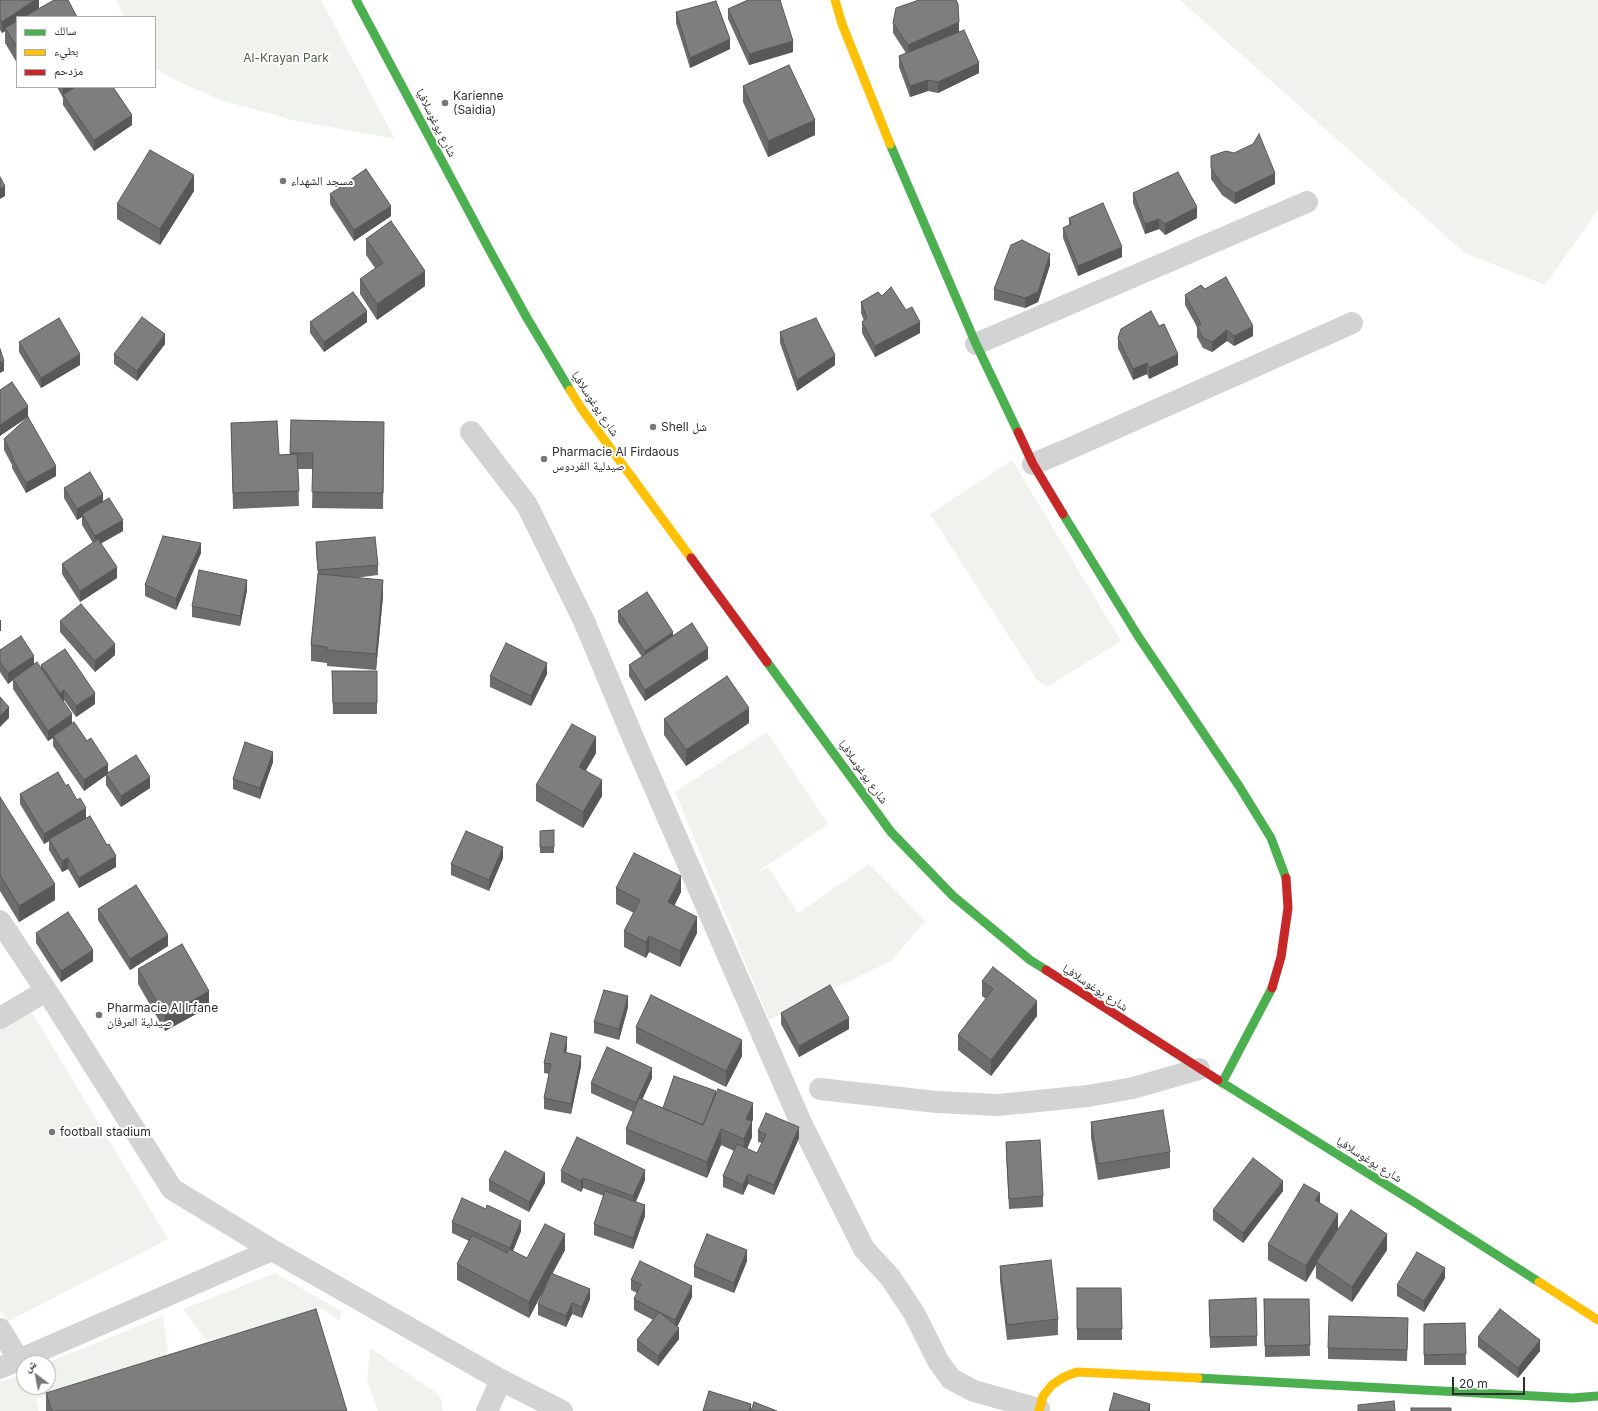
<!DOCTYPE html>
<meta charset="utf-8">
<style>
body{margin:0}
#map{position:relative;width:1598px;height:1411px;overflow:hidden;background:#fff;font-family:Inter,"Noto Naskh Arabic",sans-serif}
canvas{display:block}
.legend{position:absolute;left:16px;top:16px;width:140px;height:72px;box-sizing:border-box;background:#fff;border:1px solid #ababab;margin:0;padding:5px 7px;list-style:none;font-size:12px;color:#2e2e2e}
.legend li{display:flex;align-items:center;gap:8px;height:20px}
.legend b{width:20px;border:1px solid #ababab}
.north{position:absolute;left:16px;top:1355px;width:40px;height:40px;box-sizing:border-box;background:#fff;border:1px solid #ababab;border-radius:50%;rotate:328deg;font-size:11px;font-weight:700;line-height:16px;text-align:center;color:#2e2e2e}
.north::after{content:'';display:block;margin:auto;width:14px;height:18px;background:#777;clip-path:polygon(50% 0,100% 100%,50% 72%,0 100%)}
.scale{position:absolute;left:1452px;top:1377px;width:73px;height:18px;box-sizing:border-box;border:2px solid #2e2e2e;border-top:0;padding-left:5px;font-size:12px;line-height:14px;white-space:nowrap;color:#2e2e2e;-webkit-text-stroke:3px #fff;paint-order:stroke}
</style>
<div id="map">
<canvas width="1598" height="1411"></canvas>
<ul class="legend">
<li><b style="height:5px;background:#4caf50"></b>سالك</li>
<li><b style="height:5px;background:#ffc107"></b>بطيء</li>
<li><b style="height:5px;background:#c62828"></b>مزدحم</li>
</ul>
<div class="north">ش</div>
<div class="scale">20 m</div>
</div>
<script>
const ctx = document.querySelector('canvas').getContext('2d');
ctx.lineJoin = 'round';
function fill(path, color) { ctx.fillStyle = color; ctx.fill(path, 'evenodd'); }
const poly = rows => new Path2D(rows.map(r => 'M' + r).join(''));
function stroke(path, color, width, dash) { ctx.strokeStyle = color; ctx.lineWidth = width; ctx.lineCap = dash ? 'butt' : 'round'; ctx.setLineDash(dash || []); ctx.stroke(path); }
function drawText(font, color, halo, rows, align = 'center') {
  ctx.font = font + ' Inter,"Noto Naskh Arabic",sans-serif'; ctx.lineWidth = 4; ctx.setLineDash([]); ctx.textBaseline = 'middle'; ctx.strokeStyle = halo; ctx.fillStyle = color; for (const [text, x, y, turn = 0] of rows) {
    ctx.save(); ctx.translate(x, y); ctx.rotate((+turn || 0) * Math.PI / 180); ctx.textAlign = isNaN(turn) ? turn : align; if (halo) ctx.strokeText(text, 0, 0); ctx.fillText(text, 0, 0); ctx.restore();
  }
}
fill(poly([
 [117,0,321,0,395,139,292,120,221,100,172,79,155,67,155,17,124,17],
 [1180,0,1598,0,1598,210,1545,285,1465,253],
 [1012,460,1121,641,1047,687,1037,680,930,514],
 [767,732,828,824,752,876,768,867,798,913,869,864,925,921,891,961,769,1020,675,792],
 [30,1009,168,1239,7,1322,0,1310,0,1025],
 [275,1273,341,1311,340,1321,322,1309,207,1341,183,1309],
 [163,1316,168,1350,163,1367,145,1361,36,1399,39,1411,0,1411,0,1382,24,1373,24,1387,48,1387,47,1363],
 [370,1348,434,1391,441,1398,443,1411,378,1411,367,1380]
]), '#f0f3ed');
stroke(poly([
 [976,344,1307,202],
 [471,432,527,505,584,621,634,740,801,1123,864,1249,890,1277,914,1313,938,1361,951,1379,974,1391,1039,1409],
 [1033,464,1062,452,1352,323],
 [0,921,57,1007,172,1189,272,1250,501,1380,562,1411],
 [0,1018,46,991],
 [820,1089,937,1102,998,1105,1088,1096,1133,1088,1199,1069],
 [0,1329,19,1360],
 [0,1368,272,1250],
 [487,1411,501,1380]
]), '#d3d3d3', 22);
stroke(poly([
 [356,0,490,251,527,318,570,390],
 [890,144,976,344,1018,432],
 [1063,514,1138,636,1239,786,1271,838,1286,878],
 [767,662,891,832,953,896,1030,960,1046,970],
 [1218,1080,1414,1202,1539,1282],
 [1222,1083,1272,988],
 [1198,1378,1572,1398,1598,1396]
]), '#4caf50', 9);
stroke(poly([
 [835,0,842,24,890,144],
 [570,390,581,408,691,558],
 [1539,1282,1598,1320],
 [1039,1411,1043,1396,1052,1385,1064,1377,1077,1372,1198,1378]
]), '#ffc107', 9);
stroke(poly([
 [1018,432,1033,464,1063,514],
 [691,558,767,662],
 [1046,970,1218,1080],
 [1272,988,1281,957,1288,908,1286,878]
]), '#c62828', 9);
fill(poly([
 [0,0,39,0,39,8,32,12,17,17,17,63,5,43,5,31,2,33,0,30],
 [728,9,793,52,749,65,728,19],
 [676,12,730,49,690,68,676,23],
 [893,23,959,32,979,73,938,93,928,91,910,97,899,67,899,56,906,53,893,33],
 [743,86,815,135,768,157,743,102],
 [57,87,113,87,132,125,94,151,63,105,63,98],
 [1211,156,1275,184,1235,204,1222,195,1211,179],
 [194,191,160,245,117,219,117,204],
 [1133,193,1197,218,1165,235,1159,229,1145,234,1133,203],
 [330,194,391,216,354,241,330,204],
 [1069,218,1122,257,1078,276,1063,238,1063,228,1069,225],
 [366,239,425,286,377,320,360,294,360,279,375,268,366,255],
 [1050,265,1038,302,1025,308,994,300,994,289],
 [1205,289,1253,336,1234,346,1227,341,1212,352,1203,348,1197,337,1197,327,1185,305,1185,295],
 [861,302,920,333,875,357,862,333,862,322,864,321,861,313],
 [310,322,367,322,324,352,310,333],
 [780,332,835,365,797,391,780,343],
 [1118,338,1178,365,1149,379,1147,374,1133,380,1118,348],
 [19,342,80,365,41,388,19,352],
 [165,344,137,381,114,364,114,354],
 [291,420,384,437,383,509,312,508,313,469,298,469,299,506,233,509,231,423,279,455,290,454],
 [4,439,56,476,26,493,12,468,12,465,4,450],
 [64,488,103,502,123,531,101,543,117,578,80,602,62,574,62,564,93,543,82,525,82,517,77,520,64,498],
 [316,542,378,565,378,575,355,578,383,596,376,670,327,666,327,663,311,661,311,645,318,575,316,553],
 [201,553,176,610,145,596,145,585],
 [247,590,240,626,192,617,192,606],
 [618,611,673,635,708,659,645,701,629,676,629,665,642,657,618,622],
 [60,621,115,655,95,672,60,632],
 [0,650,34,664,41,668,41,665,95,704,76,717,64,700,63,701,72,723,108,773,150,788,121,807,106,785,106,775,84,791,53,746,53,738,48,741,13,689,13,680,8,684,0,672],
 [332,671,377,671,377,714,333,714],
 [547,674,531,706,490,687,490,676],
 [664,719,749,723,686,766,664,735],
 [596,753,586,770,602,796,583,828,536,801,536,785],
 [273,762,260,799,233,789,233,779],
 [20,794,86,818,116,867,79,888,68,869,62,872,49,850,49,841,44,844,20,804],
 [0,797,55,900,19,922,0,891],
 [554,830,554,853,540,853,540,831],
 [503,858,489,891,451,875,451,864],
 [616,888,681,892,674,906,697,933,680,967,649,952,646,958,624,947,624,931,634,913,616,904],
 [98,909,168,946,130,970,98,920],
 [36,933,93,961,61,982,36,943],
 [138,969,209,1007,165,1031,138,984],
 [982,981,1037,1016,991,1076,958,1050,958,1035,986,999,982,996],
 [628,1007,619,1040,594,1033,594,1022],
 [781,1013,849,1029,799,1057,781,1024],
 [636,1027,742,1056,726,1087,636,1043],
 [567,1047,566,1053,581,1066,571,1114,544,1109,544,1098,549,1074,544,1073,544,1063],
 [652,1078,642,1100,663,1108,716,1093,753,1119,752,1121,752,1137,747,1149,757,1153,762,1143,758,1142,758,1131,799,1138,774,1195,748,1184,743,1195,723,1187,723,1176,734,1151,721,1145,707,1178,626,1144,626,1129,633,1112,591,1093,591,1083],
 [1091,1122,1170,1152,1170,1168,1098,1180,1091,1138],
 [1006,1142,1043,1196,1043,1207,1009,1209,1006,1153],
 [561,1171,645,1180,636,1202,645,1216,633,1249,594,1235,594,1224,604,1196,583,1188,581,1192,561,1182],
 [489,1180,545,1183,529,1212,489,1191],
 [1283,1191,1243,1243,1213,1220,1213,1210],
 [1320,1203,1338,1229,1332,1239,1387,1250,1352,1302,1316,1278,1316,1265,1306,1282,1268,1260,1268,1244],
 [452,1222,521,1231,513,1251,527,1258,565,1250,552,1273,590,1299,582,1318,572,1314,566,1327,538,1315,538,1304,546,1285,529,1318,457,1280,457,1264,469,1241,452,1233],
 [747,1261,734,1293,694,1277,694,1266],
 [1000,1266,1058,1319,1058,1335,1007,1340,1000,1281],
 [1445,1278,1424,1312,1397,1296,1397,1285],
 [631,1280,692,1297,677,1327,679,1339,658,1366,637,1351,637,1340,653,1320,634,1310,634,1299,637,1293,631,1290],
 [1077,1288,1121,1288,1122,1340,1077,1340],
 [1264,1299,1309,1299,1310,1356,1265,1357],
 [1209,1300,1257,1336,1257,1346,1210,1348],
 [1465,1323,1466,1365,1424,1365,1424,1324],
 [1408,1329,1407,1361,1328,1359,1328,1348],
 [1478,1337,1540,1351,1518,1378,1478,1347],
 [46,1393,347,1411,46,1411]
]), '#6c6c6c');
fill(poly([
 [35,0,39,0,39,8,25,17,17,17,17,23,5,28,5,31,2,33,2,22],
 [959,22,959,33,908,55,908,45],
 [730,39,730,49,690,68,690,58],
 [793,41,793,52,749,65,749,54],
 [979,63,979,73,938,93,938,82],
 [928,80,928,91,910,97,910,86],
 [63,87,82,87,63,95],
 [132,115,132,125,94,151,94,140],
 [815,120,815,135,768,157,768,141],
 [1275,173,1275,184,1235,204,1235,193],
 [194,175,194,191,160,245,160,229],
 [5,186,5,196,0,199,0,189],
 [391,206,391,216,354,241,354,230],
 [1197,207,1197,218,1165,235,1165,224],
 [1159,219,1159,229,1145,234,1145,224],
 [1122,247,1122,257,1078,276,1078,266],
 [1050,254,1050,265,1038,302,1025,308,1025,298],
 [425,271,425,286,377,320,377,304],
 [367,311,367,322,324,352,324,342],
 [920,322,920,333,875,357,875,346],
 [1253,326,1253,336,1234,346,1234,336],
 [1227,330,1227,341,1212,352,1212,342],
 [165,334,165,344,137,381,137,371],
 [80,354,80,365,41,388,41,378],
 [1178,354,1178,365,1149,379,1149,368],
 [835,355,835,365,797,391,797,380],
 [4,361,4,371,0,373,0,362],
 [1147,363,1147,374,1133,380,1133,369],
 [28,406,28,417,0,436,0,425],
 [56,466,56,476,26,493,26,483],
 [103,494,103,504,82,514,82,517,77,520,77,509],
 [123,520,123,531,95,547,95,536],
 [201,543,201,553,176,610,176,599],
 [117,567,117,578,80,602,80,591],
 [247,580,247,590,240,626,240,616],
 [383,580,383,596,376,670,376,654],
 [0,620,1,620,1,631,0,631],
 [673,632,673,642,645,661,645,651],
 [115,644,115,655,95,672,95,661],
 [708,648,708,659,645,701,645,690],
 [34,656,34,666,13,679,13,680,8,684,8,673],
 [547,663,547,674,531,706,531,696],
 [64,690,64,700,60,704,60,693],
 [95,693,95,704,76,717,76,706],
 [9,707,9,718,0,727,0,716],
 [749,708,749,723,686,766,686,750],
 [72,714,72,725,53,736,53,738,48,741,48,731],
 [596,737,596,753,579,782,579,767],
 [273,752,273,762,260,799,260,788],
 [108,764,108,774,84,791,84,780],
 [150,777,150,788,121,807,121,796],
 [602,780,602,796,583,828,583,812],
 [86,808,86,819,49,839,49,841,44,844,44,834],
 [503,847,503,858,489,891,489,880],
 [116,856,116,867,79,888,79,878],
 [68,858,68,869,62,872,62,861],
 [681,876,681,892,668,918,668,902],
 [55,884,55,900,19,922,19,906],
 [697,917,697,933,680,967,680,951],
 [168,935,168,946,130,970,130,959],
 [649,936,649,952,646,958,646,942],
 [93,950,93,961,61,982,61,971],
 [209,991,209,1007,165,1031,165,1016],
 [628,996,628,1007,619,1040,619,1029],
 [1037,1001,1037,1016,991,1076,991,1060],
 [849,1018,849,1029,799,1057,799,1046],
 [567,1037,567,1047,564,1063,564,1052],
 [742,1040,742,1056,726,1087,726,1071],
 [581,1056,581,1066,571,1114,571,1104],
 [652,1068,652,1078,636,1113,636,1103],
 [753,1103,753,1119,750,1127,752,1121,752,1137,744,1155,744,1139,746,1119],
 [799,1127,799,1138,774,1195,774,1185],
 [721,1129,721,1145,707,1178,707,1162],
 [645,1170,645,1180,633,1207,633,1196],
 [545,1173,545,1183,529,1212,529,1202],
 [748,1174,748,1184,743,1195,743,1185],
 [583,1178,583,1188,581,1192,581,1181],
 [1283,1181,1283,1191,1243,1243,1243,1233],
 [1320,1193,1320,1209,1315,1200],
 [645,1205,645,1216,633,1249,633,1238],
 [1338,1214,1338,1229,1317,1263,1316,1262,1316,1265,1306,1282,1306,1266],
 [521,1221,521,1231,510,1258,510,1248],
 [565,1234,565,1250,529,1318,529,1302],
 [1387,1234,1387,1250,1352,1302,1352,1287],
 [747,1250,747,1261,734,1293,734,1283],
 [1445,1268,1445,1278,1424,1312,1424,1301],
 [692,1286,692,1297,675,1331,675,1320],
 [590,1289,590,1299,582,1318,582,1307],
 [572,1303,572,1314,566,1327,566,1316],
 [679,1328,679,1339,658,1366,658,1356],
 [1540,1340,1540,1351,1518,1378,1518,1368],
 [751,1404,751,1411,749,1411],
 [1150,1404,1150,1411,1148,1411]
]), '#585858');
const building = poly([
 [0,0,35,0,2,22,0,19,0,0],
 [54,0,68,0,77,17,24,17,54,0],
 [748,0,780,0,793,41,749,54,728,9,748,0],
 [919,0,956,0,958,4,959,22,908,45,893,23,896,8,919,0],
 [716,1,730,39,690,58,676,12,716,1],
 [17,21,17,47,5,28,17,21],
 [964,30,979,63,938,82,928,80,910,86,899,56,964,30],
 [789,65,815,120,768,141,743,86,789,65],
 [75,87,113,87,132,115,94,140,63,95,75,87],
 [1259,134,1275,173,1235,193,1222,184,1211,168,1211,156,1226,151,1234,153,1253,144,1259,134],
 [150,150,194,175,160,229,117,204,150,150],
 [366,169,391,206,354,230,330,194,366,169],
 [1178,172,1197,207,1165,224,1159,219,1145,224,1133,193,1178,172],
 [0,177,5,186,0,189,0,177],
 [1103,203,1122,247,1078,266,1063,228,1071,224,1069,218,1103,203],
 [391,221,425,271,377,304,360,279,383,263,366,239,391,221],
 [1022,240,1050,254,1038,292,1025,298,994,289,1011,245,1022,240],
 [1226,277,1253,326,1234,336,1227,330,1212,342,1203,338,1197,326,1201,324,1185,295,1201,285,1205,289,1226,277],
 [891,287,906,310,912,307,920,322,875,346,862,322,867,318,861,302,878,292,882,296,891,287],
 [353,292,367,311,324,342,310,322,353,292],
 [1151,311,1159,326,1164,324,1178,354,1149,368,1147,363,1133,369,1118,338,1121,329,1151,311],
 [142,317,165,334,137,371,114,354,142,317],
 [59,318,80,354,41,378,19,342,59,318],
 [816,318,835,355,797,380,780,332,816,318],
 [0,349,4,361,0,362,0,349],
 [12,382,28,406,0,425,0,390,12,382],
 [28,417,56,466,26,483,12,458,13,457,4,439,28,417],
 [291,420,384,422,383,493,312,492,313,453,290,453,291,420],
 [277,421,279,455,297,454,299,491,233,493,231,423,277,421],
 [90,472,103,494,77,509,64,488,90,472],
 [109,498,123,520,95,536,82,514,109,498],
 [163,536,201,543,176,599,145,585,163,536],
 [375,537,378,565,318,570,316,542,375,537],
 [98,539,117,567,80,591,62,564,98,539],
 [199,570,247,580,240,616,192,606,199,570],
 [318,574,383,580,376,654,327,650,327,647,311,645,318,574],
 [647,592,673,632,645,651,618,611,647,592],
 [81,604,115,644,95,661,60,621,81,604],
 [692,623,708,648,645,690,629,665,692,623],
 [21,636,34,656,8,673,0,662,0,650,21,636],
 [506,643,547,663,531,696,490,676,506,643],
 [65,649,95,693,76,706,64,690,60,693,41,665,65,649],
 [37,662,72,714,48,731,13,679,37,662],
 [332,671,377,671,377,703,333,703,332,671],
 [727,676,749,708,686,750,664,719,727,676],
 [0,697,9,707,0,716,0,697],
 [74,722,87,741,91,738,108,764,84,780,53,736,74,722],
 [572,724,596,737,579,767,602,780,583,812,536,785,572,724],
 [245,742,273,752,260,788,233,779,245,742],
 [136,755,150,777,121,796,106,774,136,755],
 [58,772,66,786,68,784,77,800,80,798,86,808,44,834,20,794,58,772],
 [0,797,55,884,19,906,0,875,0,797],
 [90,816,107,845,109,844,116,856,79,878,68,858,62,861,49,839,90,816],
 [554,830,554,847,540,847,540,831,554,830],
 [466,831,503,847,489,880,451,864,466,831],
 [634,853,681,876,668,902,697,917,680,951,649,936,646,942,624,931,640,900,616,888,634,853],
 [136,885,168,935,130,959,98,909,136,885],
 [68,912,93,950,61,971,36,933,68,912],
 [182,944,209,991,165,1016,138,969,182,944],
 [993,967,1037,1001,991,1060,958,1035,993,989,982,981,993,967],
 [830,985,849,1018,799,1046,781,1013,830,985],
 [604,990,628,996,619,1029,594,1022,604,990],
 [651,995,742,1040,726,1071,636,1027,651,995],
 [551,1033,567,1037,564,1052,581,1056,571,1104,544,1098,551,1064,544,1063,551,1033],
 [607,1047,652,1068,636,1103,591,1083,607,1047],
 [674,1076,716,1091,710,1107,703,1125,663,1108,674,1076],
 [718,1089,753,1103,746,1119,752,1121,744,1139,721,1129,707,1162,626,1129,639,1098,703,1125,718,1089],
 [1163,1110,1170,1152,1098,1164,1091,1122,1163,1110],
 [766,1113,799,1127,774,1185,748,1174,743,1185,723,1176,737,1144,757,1153,766,1134,758,1131,766,1113],
 [577,1137,645,1170,633,1196,583,1178,581,1181,561,1171,577,1137],
 [1040,1140,1043,1196,1009,1199,1006,1142,1040,1140],
 [505,1151,545,1173,529,1202,489,1180,505,1151],
 [1253,1158,1283,1181,1243,1233,1213,1210,1253,1158],
 [1304,1184,1320,1193,1315,1200,1338,1214,1306,1266,1268,1244,1304,1184],
 [605,1191,645,1205,633,1238,594,1224,605,1191],
 [462,1198,486,1209,487,1205,521,1221,510,1248,452,1222,462,1198],
 [1351,1210,1387,1234,1352,1287,1316,1262,1351,1210],
 [545,1224,565,1234,529,1302,457,1264,472,1235,507,1253,509,1249,527,1258,545,1224],
 [707,1234,747,1250,734,1283,694,1266,707,1234],
 [1417,1252,1445,1268,1424,1301,1397,1285,1417,1252],
 [1051,1260,1058,1319,1007,1325,1000,1266,1051,1260],
 [640,1261,692,1286,675,1320,659,1312,679,1328,658,1356,637,1340,659,1312,634,1299,641,1284,631,1280,640,1261],
 [551,1273,590,1289,582,1307,572,1303,566,1316,538,1304,551,1273],
 [1077,1288,1121,1288,1122,1329,1077,1329,1077,1288],
 [1256,1298,1257,1336,1210,1337,1209,1300,1256,1298],
 [1264,1299,1309,1299,1310,1345,1265,1346,1264,1299],
 [316,1309,347,1411,52,1411,46,1393,316,1309],
 [1500,1309,1540,1340,1518,1368,1478,1337,1500,1309],
 [1329,1316,1408,1318,1407,1350,1328,1348,1329,1316],
 [1465,1323,1466,1354,1424,1355,1424,1324,1465,1323],
 [709,1391,751,1404,749,1411,703,1411,709,1391],
 [1114,1393,1150,1404,1148,1411,1109,1411,1114,1393],
 [1394,1401,1395,1411,1358,1411,1358,1405,1394,1401],
 [754,1402,777,1411,751,1411,754,1402],
 [1411,1408,1451,1408,1451,1411,1411,1411,1411,1408]
]);
fill(building, '#7e7e7e');
stroke(building, '#585858', 1);
for (const [x, y, r, color] of [
 [445,103,4,"#777"],
 [283,181,4,"#777"],
 [653,427,4,"#777"],
 [544,459,4,"#777"],
 [99,1015,4,"#777"],
 [52,1132,4,"#777"]
]) { const dot = new Path2D(); dot.arc(x, y, r, 0, 2 * Math.PI); ctx.fillStyle = color; ctx.fill(dot); stroke(dot, '#fff', 1.5); }
drawText('12px', '#506441', '#fff', [
 ["Al-Krayan Park",286,58]
]);
drawText('12px', '#2e2e2e', '#fff', [
 ["Karienne",453,96],
 ["(Saidia)",453,110],
 ["مسجد الشهداء",291,181],
 ["Shell شل",661,427],
 ["Pharmacie Al Firdaous",552,452],
 ["صيدلية الفردوس",552,466],
 ["Pharmacie Al Irfane",107,1008],
 ["صيدلية العرفان",107,1022],
 ["football stadium",60,1132]
], 'left');
drawText('12px', '#2e2e2e', '#fff', [
 ["شارع يوغوسلافيا",436,123,63],
 ["شارع يوغوسلافيا",595,404,56],
 ["شارع يوغوسلافيا",863,772,54],
 ["شارع يوغوسلافيا",1095,988,33],
 ["شارع يوغوسلافيا",1369,1160,32]
]);
</script>
